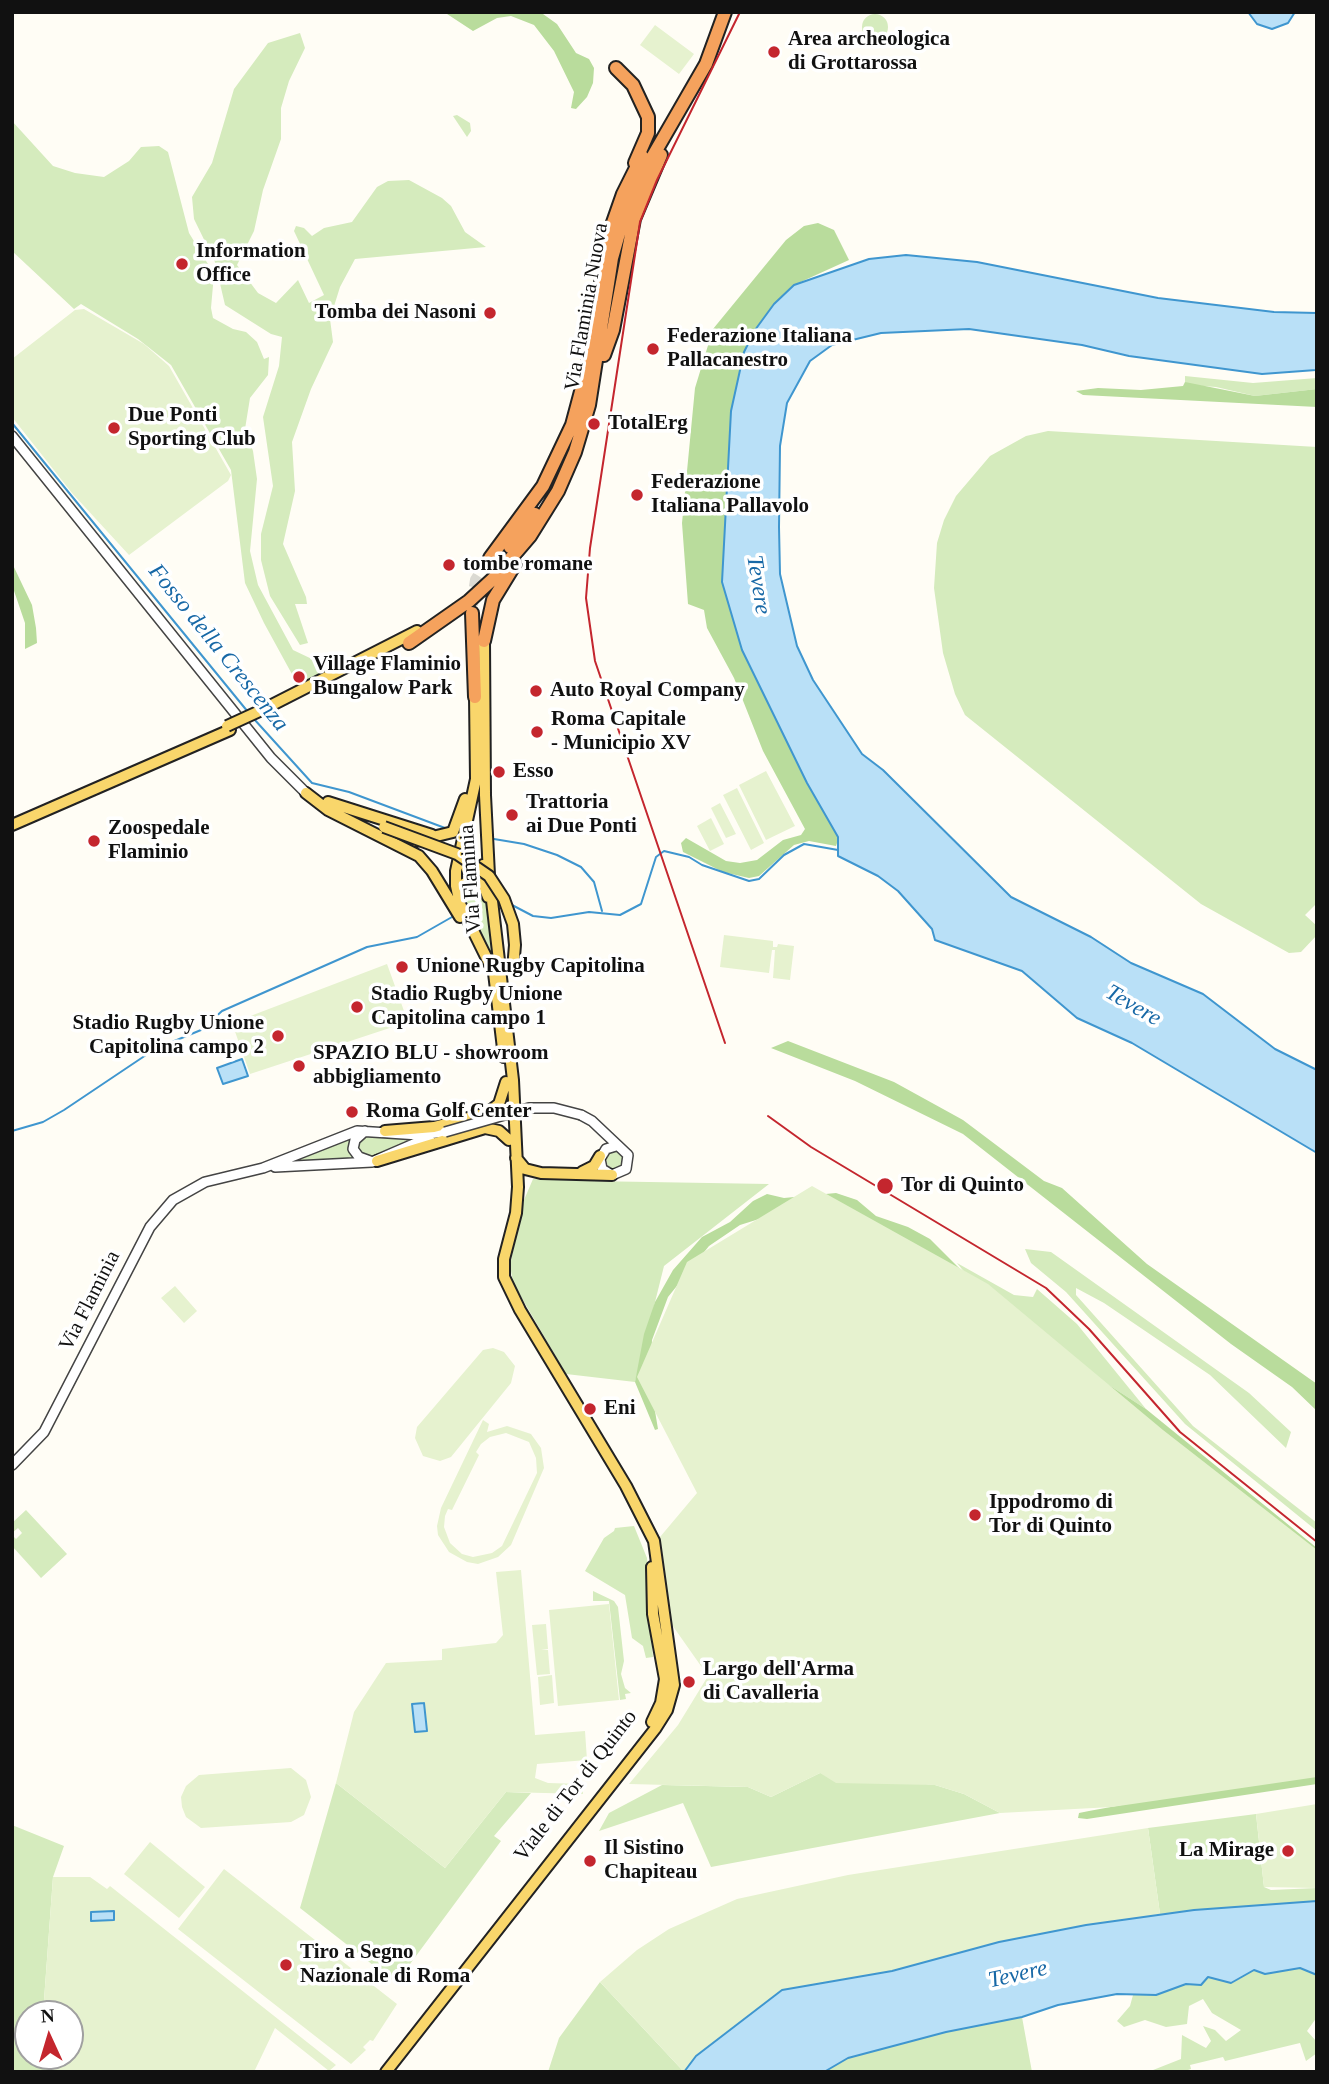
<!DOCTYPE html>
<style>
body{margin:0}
#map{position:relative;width:1329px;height:2084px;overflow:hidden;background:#fffdf5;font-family:"Times New Roman",serif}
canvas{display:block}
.frame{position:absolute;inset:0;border:14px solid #111;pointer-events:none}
.north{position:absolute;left:14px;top:2000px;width:70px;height:70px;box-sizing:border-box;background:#fff;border:2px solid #a0a0a0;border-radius:50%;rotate:356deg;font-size:19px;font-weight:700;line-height:28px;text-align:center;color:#111}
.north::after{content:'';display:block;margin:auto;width:24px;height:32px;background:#c4262e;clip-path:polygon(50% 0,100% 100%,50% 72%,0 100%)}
</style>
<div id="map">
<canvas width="1329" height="2084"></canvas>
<div class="frame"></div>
<div class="north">N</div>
</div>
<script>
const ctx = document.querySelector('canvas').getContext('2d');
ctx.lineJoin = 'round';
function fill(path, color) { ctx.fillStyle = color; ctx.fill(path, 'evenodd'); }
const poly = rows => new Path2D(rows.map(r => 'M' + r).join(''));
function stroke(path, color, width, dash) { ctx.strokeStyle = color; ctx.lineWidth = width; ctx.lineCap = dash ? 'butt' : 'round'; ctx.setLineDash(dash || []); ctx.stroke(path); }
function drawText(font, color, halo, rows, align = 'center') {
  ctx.font = font + ' "Times New Roman",serif'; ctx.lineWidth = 7; ctx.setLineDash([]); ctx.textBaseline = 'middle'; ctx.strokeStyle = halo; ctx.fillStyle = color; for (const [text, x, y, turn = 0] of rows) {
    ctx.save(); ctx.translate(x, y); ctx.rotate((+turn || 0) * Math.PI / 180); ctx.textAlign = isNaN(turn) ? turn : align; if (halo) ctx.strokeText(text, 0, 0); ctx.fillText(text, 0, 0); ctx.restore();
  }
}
fill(poly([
 '862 27a13 13 0 1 1 26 0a13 13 0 1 1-26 0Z',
 [300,33,305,48,289,81,281,108,281,139,263,190,254,231,237,265,258,293,276,303,298,280,309,303,324,295,294,231,296,226,304,228,312,236,324,228,352,222,377,187,388,181,409,180,442,198,451,206,465,232,486,247,355,259,340,287,330,319,333,342,311,389,292,442,295,491,283,544,306,597,307,604,295,604,308,643,300,645,270,596,261,560,261,534,273,486,263,417,279,366,282,337,271,334,225,305,215,262,194,219,192,197,212,163,234,89,268,43],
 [457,115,470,123,471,131,467,137,453,116],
 [12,121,53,166,75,173,104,177,129,161,141,147,159,146,168,152,189,233,214,274,211,308,213,318,233,329,246,332,257,342,264,359,269,357,268,375,250,398,245,429,253,451,257,479,250,551,258,585,293,650,333,669,299,687,264,623,245,583,231,470,171,365,138,339,81,304,74,309,12,251],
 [1185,376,1253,383,1317,378,1317,389,1255,396,1216,387,1190,385,1185,382],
 [1048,431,1317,447,1317,903,1305,915,1317,926,1317,935,1301,952,1289,953,1201,904,965,715,955,694,943,653,934,588,937,543,944,520,956,496,990,456,1026,436],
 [476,884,487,898,496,963,465,902,466,887],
 [354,1135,356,1159,292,1162,294,1160],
 [368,1135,379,1135,413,1140,369,1158,356,1147,361,1138],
 '606 1160a9 9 0 1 1 18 0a9 9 0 1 1-18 0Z',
 [533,1179,589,1181,769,1184,664,1266,635,1382,566,1374,513,1283,510,1265,524,1200],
 [1025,1249,1051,1252,1249,1393,1291,1432,1286,1448,1210,1375,1104,1303,1076,1288,1076,1295,1193,1426,1317,1523,1317,1531,1185,1424,1066,1292,1031,1263],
 [957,1263,1014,1295,1033,1297,1037,1289,1077,1324,1146,1409,1061,1354,970,1279],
 [26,1510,67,1554,41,1578,12,1546,12,1535,16,1539,22,1533,18,1528,12,1533,12,1523],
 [634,1526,647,1558,649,1580,646,1582,653,1657,646,1658,643,1646,632,1638,625,1595,585,1571,604,1538,614,1531,615,1528],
 [593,1591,614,1601,618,1607,624,1661,621,1674,625,1688,631,1693,625,1694,626,1699,620,1700,609,1601,593,1601],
 [820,1773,935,1785,964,1794,1000,1813,711,1867,683,1803,599,1831,609,1813,662,1785,748,1787,771,1797],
 [336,1783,445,1868,506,1792,531,1793,494,1836,501,1841,396,1983,300,1908],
 [1256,1814,1264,1887,1271,1890,1317,1888,1317,1901,1160,1914,1148,1828],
 [12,1825,64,1846,53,1877,43,2014,28,2014,28,2056,44,2056,45,2072,12,2072],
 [1300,1968,1317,1975,1317,2017,1307,2031,1317,2042,1317,2053,1306,2061,1300,2043,1225,2061,1223,2057,1190,2065,1191,2069,1182,2072,1148,2072,1181,2059,1182,2035,1206,2048,1211,2041,1203,2026,1215,2030,1226,2041,1241,2030,1212,2013,1203,1999,1189,2006,1187,2024,1166,2027,1145,2020,1124,2027,1117,2021,1130,2006,1133,1995,1156,1995,1186,1984,1193,1985,1208,1977,1232,1983,1254,1970,1265,1974],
 [600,1982,684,2072,548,2072,559,2038],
 [1022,2017,1032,2072,824,2072,848,2058,946,2032]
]), '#d5ebbd');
fill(poly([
 [444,12,543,14,557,24,576,53,589,59,594,68,593,83,587,97,576,109,571,108,574,92,554,51,534,25,511,16,497,18,473,31],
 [818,223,834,230,849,260,794,285,774,304,755,330,744,352,731,411,722,582,742,650,807,782,839,837,836,846,809,841,794,845,759,876,749,878,723,872,683,852,681,843,686,838,726,861,740,863,757,860,783,840,801,835,805,829,763,751,734,678,707,628,704,610,688,604,682,523,695,388,713,329,786,240,804,226],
 [1185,382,1255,396,1317,389,1317,407,1083,395,1076,391,1098,388,1141,390,1183,386],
 [12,563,32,605,36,628,37,643,25,649,25,623,12,585],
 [788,1041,894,1082,963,1120,1044,1181,1062,1188,1147,1264,1317,1384,1317,1411,1292,1387,1231,1344,963,1134,855,1081,771,1048],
 [836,1193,857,1200,876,1216,908,1227,930,1239,970,1279,1061,1354,1146,1409,1317,1548,1317,1575,775,1214,740,1225,709,1246,668,1297,652,1340,650,1381,658,1429,655,1430,635,1382,644,1334,655,1302,673,1270,702,1237,730,1222,753,1201,767,1194,784,1198],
 [1317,1769,1317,1784,1087,1819,1078,1818,1079,1813,1089,1811]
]), '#b9dc9c');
fill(poly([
 [655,25,694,54,679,74,640,45],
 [84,309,144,344,169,366,231,475,228,481,129,555,72,493,12,417,12,359,75,310],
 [766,771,795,826,766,840,739,785],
 [737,788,764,843,751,850,723,795],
 [720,803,736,834,726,838,711,808],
 [711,818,724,844,710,851,697,826],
 [724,935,773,941,773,947,777,947,778,944,794,946,790,980,773,978,775,950,772,950,769,973,720,967],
 [387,964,408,1022,250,1074,232,1023],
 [812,1186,988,1284,1163,1430,1317,1550,1317,1777,1112,1807,1000,1813,964,1794,935,1785,836,1783,820,1773,771,1797,748,1787,629,1784,678,1725,708,1676,670,1622,660,1537,697,1493,637,1377,687,1262],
 [175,1286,197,1311,184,1323,161,1298],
 [493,1348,504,1352,515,1366,511,1383,451,1457,440,1461,423,1456,415,1438,417,1427,483,1350],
 [483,1420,489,1424,487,1432,507,1426,531,1434,541,1448,544,1468,511,1545,498,1557,478,1564,467,1562,449,1552,438,1535,437,1526,441,1508],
 [506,1433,529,1442,536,1458,537,1473,502,1546,492,1553,473,1557,462,1554,450,1543,444,1527,445,1516,448,1509,452,1510,479,1455,476,1452,481,1444,490,1437],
 [521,1570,535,1735,585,1731,587,1760,537,1764,535,1778,548,1783,583,1784,583,1794,506,1792,445,1868,336,1783,354,1712,386,1663,442,1660,442,1649,496,1643,503,1635,496,1572],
 [609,1604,619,1700,558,1706,549,1610],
 [546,1624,548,1649,541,1650,548,1650,550,1674,537,1675,532,1625],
 [552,1675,554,1703,540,1705,538,1677],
 [291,1768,306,1780,311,1797,304,1815,291,1822,201,1828,186,1817,182,1807,181,1797,186,1786,199,1775],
 [1317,1804,1317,1888,1264,1887,1256,1814],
 [1148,1828,1160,1914,999,1942,892,1971,782,1990,696,2056,684,2072,600,1982,637,1950,669,1929,737,1899,848,1875],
 [150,1842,205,1887,179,1918,124,1874],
 [224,1869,397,2004,373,2041,370,2040,363,2047,366,2050,351,2064,178,1929],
 [53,1877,90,1877,107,1889,110,1886,336,2065,329,2071,275,2028,254,2072,45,2072,44,2056,70,2056,70,2014,43,2014]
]), '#e6f2cf');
const water = poly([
 [1248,12,1295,12,1288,23,1272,29,1257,24,1248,12],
 [906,255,977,262,1158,298,1274,312,1317,313,1316,370,1262,374,1129,356,1082,345,969,329,881,333,832,345,810,361,787,403,780,446,779,527,780,574,797,646,813,680,862,754,883,770,1011,897,1091,937,1131,963,1203,994,1275,1049,1317,1070,1317,1153,1132,1043,1077,1018,1022,971,935,940,932,929,898,891,878,876,838,856,838,837,807,783,742,650,722,582,731,411,744,352,755,330,774,304,794,285,869,259,906,255],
 [242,1059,248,1076,223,1084,217,1068,242,1059],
 [424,1703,427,1731,415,1732,412,1704,424,1703],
 [1317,1901,1317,1975,1300,1968,1265,1974,1254,1970,1231,1983,1208,1977,1201,1985,1186,1984,1156,1995,1117,1994,1058,2005,1022,2017,946,2032,848,2058,824,2072,684,2072,696,2056,782,1990,892,1971,999,1942,1086,1925,1194,1910,1317,1901],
 [114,1911,114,1920,91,1921,91,1912,114,1911]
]);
fill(water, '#b9e0f7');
stroke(water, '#3f96cf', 2);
stroke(poly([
 [12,423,248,712],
 [254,719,312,783,349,792,445,828],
 [494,839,524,844,557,855,581,867,594,882,602,911],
 [512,905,533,916,551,918,589,912,620,915,641,904,656,857,664,851,689,857,702,865,749,881,759,879,784,855,804,844,838,850],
 [12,1131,43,1122,64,1110,155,1049,201,1030,222,1011,367,947,417,937,452,917]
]), '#3f96cf', 2);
stroke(poly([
 [472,605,476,580,490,558]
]), '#dbdad3', 12, [12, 6]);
const minor = poly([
 [12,436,271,758,306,793],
 [581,1115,592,1121,628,1155,626,1169,612,1175,602,1169,600,1159,606,1149,616,1146],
 [365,1131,355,1140,353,1149,359,1157,370,1161],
 [275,1167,372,1162,430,1137],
 [12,1465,44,1432,150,1227,173,1200,205,1182,263,1168,357,1131,419,1135,445,1132]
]);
const major = poly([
 [475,697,476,779,456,871,456,886,460,904,494,973,504,1057],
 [264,709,417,631],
 [306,793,328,810,419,856,432,871,460,917],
 [328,802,432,835],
 [12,825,230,730],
 [416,841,453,832,465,799],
 [463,852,467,869,477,870,483,865],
 [460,896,462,885,473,879,483,884,488,897],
 [385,1131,434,1127,487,1113,499,1104,506,1082],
 [516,1158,525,1169,541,1173,612,1175],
 [377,1161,485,1128,499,1131,509,1140],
 [582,1172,594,1166,600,1156],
 [652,1722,661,1703,665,1679,653,1614,652,1567],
 [386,2072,655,1729,667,1710,674,1685,654,1541,626,1486,520,1310,504,1277,504,1259,516,1213,518,1187,513,1080,489,875,485,795,484,641]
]);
const highway = poly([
 [616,68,633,85,648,117,648,133,635,163],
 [604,355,613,330,634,219,661,155],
 [510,547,535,514],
 [490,558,543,486,572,425,587,369,609,234,623,194,642,156],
 [472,613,475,697],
 [484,641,493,600,515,564],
 [409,643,469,601,494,578,530,536,558,491,575,452,589,405,612,258,626,209,646,168,706,64,725,12]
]);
stroke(minor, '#444', 12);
stroke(major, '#222', 14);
stroke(highway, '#222', 16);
stroke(minor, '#fff', 9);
stroke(major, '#f9d66b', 10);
stroke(highway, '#f5a25d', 12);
stroke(poly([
 [725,1043,595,661,586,598,590,548,640,222,657,180,740,12],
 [768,1116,811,1147,1046,1288,1089,1329,1180,1432,1317,1542]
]), '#c4262e', 2);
const minorBridge = poly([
 [445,1132,529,1108,554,1108,581,1115]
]);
const majorBridge = poly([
 [227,726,264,709],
 [384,827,457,854,489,876,504,899,513,924,515,945,513,969]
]);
stroke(minorBridge, '#444', 12, []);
stroke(majorBridge, '#222', 14, []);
stroke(minorBridge, '#fff', 9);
stroke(majorBridge, '#f9d66b', 10);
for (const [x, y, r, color] of [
 [774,52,7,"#c4262e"],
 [182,264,7,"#c4262e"],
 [490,313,7,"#c4262e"],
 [653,349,7,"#c4262e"],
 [594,424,7,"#c4262e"],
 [114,428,7,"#c4262e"],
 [637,495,7,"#c4262e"],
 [449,565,7,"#c4262e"],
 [299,677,7,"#c4262e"],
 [536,691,7,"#c4262e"],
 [537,732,7,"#c4262e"],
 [499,772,7,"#c4262e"],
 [512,815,7,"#c4262e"],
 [94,841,7,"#c4262e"],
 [402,967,7,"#c4262e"],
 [357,1007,7,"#c4262e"],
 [278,1036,7,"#c4262e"],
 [299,1066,7,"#c4262e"],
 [352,1112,7,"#c4262e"],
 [885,1186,9,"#c4262e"],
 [590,1409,7,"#c4262e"],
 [975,1515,7,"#c4262e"],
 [689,1682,7,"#c4262e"],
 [1288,1851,7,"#c4262e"],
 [590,1861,7,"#c4262e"],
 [286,1965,7,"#c4262e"]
]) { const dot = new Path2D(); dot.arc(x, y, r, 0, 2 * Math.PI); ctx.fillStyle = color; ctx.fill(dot); stroke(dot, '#fff', 2.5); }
drawText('bold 21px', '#111', '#fff', [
 ["Area archeologica",788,40],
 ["di Grottarossa",788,64],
 ["Information",196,252],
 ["Office",196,276],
 ["Tomba dei Nasoni",476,313,"right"],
 ["Federazione Italiana",667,337],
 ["Pallacanestro",667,361],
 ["Due Ponti",128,416],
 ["Sporting Club",128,440],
 ["TotalErg",608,424],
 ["Federazione",651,483],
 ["Italiana Pallavolo",651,507],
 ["tombe romane",463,565],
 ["Village Flaminio",313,665],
 ["Bungalow Park",313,689],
 ["Auto Royal Company",550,691],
 ["Roma Capitale",551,720],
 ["- Municipio XV",551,744],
 ["Esso",513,772],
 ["Trattoria",526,803],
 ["ai Due Ponti",526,827],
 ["Zoospedale",108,829],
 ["Flaminio",108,853],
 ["Unione Rugby Capitolina",416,967],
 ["Stadio Rugby Unione",371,995],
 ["Capitolina campo 1",371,1019],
 ["Stadio Rugby Unione",264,1024,"right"],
 ["Capitolina campo 2",264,1048,"right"],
 ["SPAZIO BLU - showroom",313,1054],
 ["abbigliamento",313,1078],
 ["Roma Golf Center",366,1112],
 ["Tor di Quinto",901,1186],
 ["Eni",604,1409],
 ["Ippodromo di",989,1503],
 ["Tor di Quinto",989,1527],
 ["Largo dell'Arma",703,1670],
 ["di Cavalleria",703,1694],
 ["Il Sistino",604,1849],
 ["Chapiteau",604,1873],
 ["La Mirage",1274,1851,"right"],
 ["Tiro a Segno",300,1953],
 ["Nazionale di Roma",300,1977]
], 'left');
drawText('21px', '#111', '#fff', [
 ["Via Flaminia Nuova",587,307,-80],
 ["Via Flaminia",471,879,-94],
 ["Via Flaminia",90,1301,-63],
 ["Viale di Tor di Quinto",576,1786,-52]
]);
drawText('italic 23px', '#1768a6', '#fff', [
 ["Tevere",758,585,81],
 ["Fosso della Crescenza",218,648,51],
 ["Tevere",1133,1006,30],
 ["Tevere",1018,1975,-13]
]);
</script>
